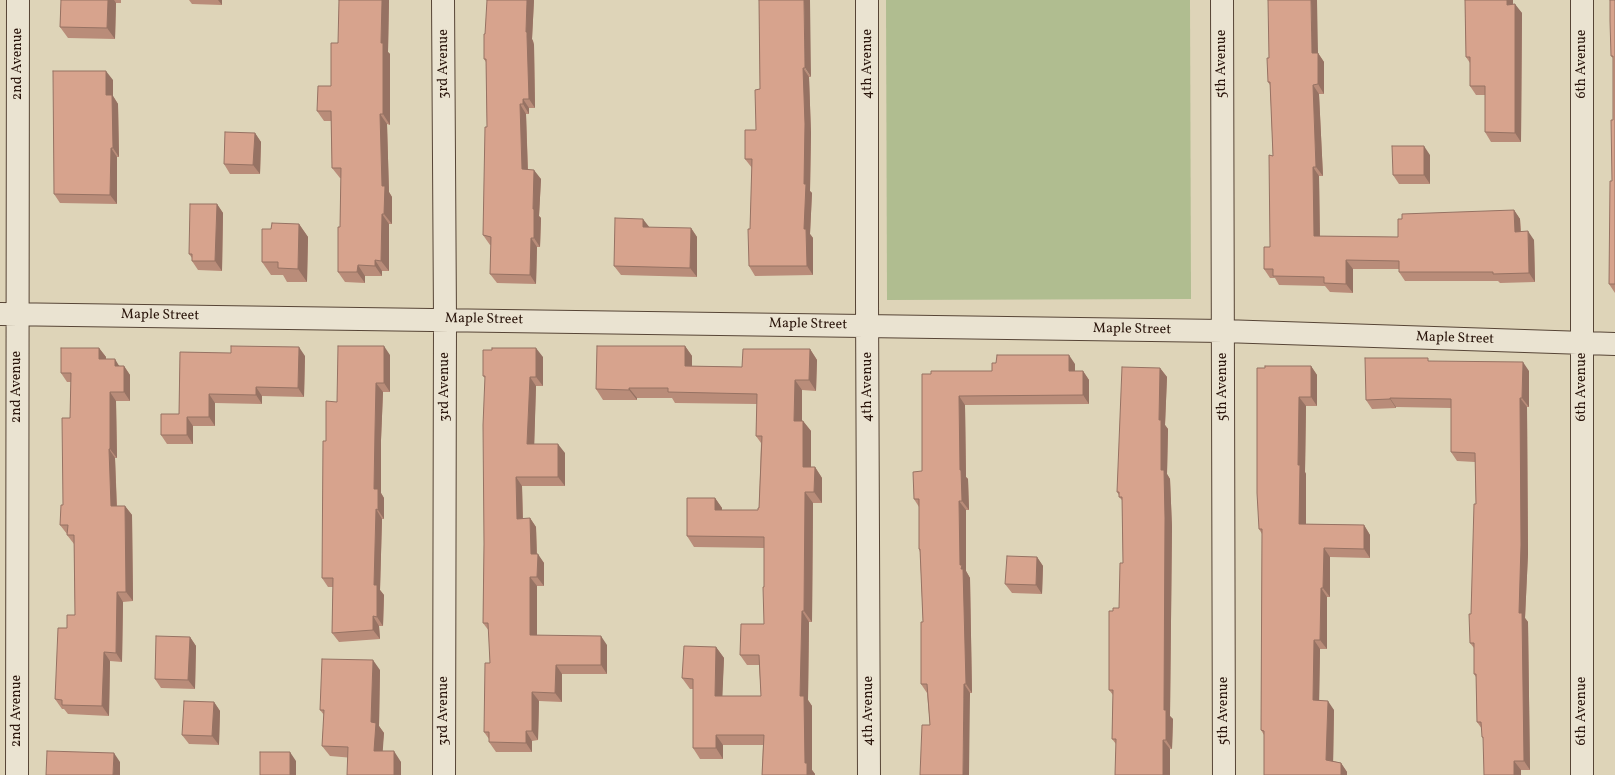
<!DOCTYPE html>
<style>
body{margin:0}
canvas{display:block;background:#ded4b8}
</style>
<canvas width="1615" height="775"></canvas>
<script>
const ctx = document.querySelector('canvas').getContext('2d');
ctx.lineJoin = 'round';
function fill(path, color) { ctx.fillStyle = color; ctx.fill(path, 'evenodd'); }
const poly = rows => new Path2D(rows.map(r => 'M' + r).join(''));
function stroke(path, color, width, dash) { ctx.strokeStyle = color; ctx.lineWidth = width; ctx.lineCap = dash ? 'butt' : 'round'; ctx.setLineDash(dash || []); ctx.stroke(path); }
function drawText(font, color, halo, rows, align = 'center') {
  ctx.font = font + ' Vollkorn,serif'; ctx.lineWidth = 3.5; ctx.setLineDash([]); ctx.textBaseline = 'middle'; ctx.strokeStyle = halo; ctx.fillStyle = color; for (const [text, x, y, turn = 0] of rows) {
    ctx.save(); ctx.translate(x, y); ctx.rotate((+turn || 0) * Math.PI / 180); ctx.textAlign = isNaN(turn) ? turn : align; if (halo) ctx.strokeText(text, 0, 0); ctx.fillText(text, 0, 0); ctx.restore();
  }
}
fill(poly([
 [886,0,1190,0,1191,299,887,300]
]), '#b0bd90');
const minor = poly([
 [443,0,445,319,444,775],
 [867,0,867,301,869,775],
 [1222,0,1224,775],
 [1582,0,1582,775],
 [0,314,1223,331,1615,344],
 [17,775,18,0]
]);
stroke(minor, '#574536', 24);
stroke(minor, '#eae3d1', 22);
fill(poly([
 [61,0,121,0,121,3,116,3,115,39,68,38,60,27],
 [189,0,222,0,222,5,192,4],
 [389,0,388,52,390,54,390,125,387,124,389,192,392,197,392,224,389,224,389,271,382,271,382,276,365,276,365,283,345,282,338,272,340,227,341,178,340,178,332,168,331,121,324,121,317,111,331,86,338,43],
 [534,0,532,39,533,41,534,45,535,108,529,108,529,114,526,114,528,170,541,179,539,216,541,218,540,247,537,247,536,284,497,283,490,274,491,245,490,245,483,235,487,127,486,62,484,59,485,34],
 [759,0,811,77,809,77,811,133,810,191,812,193,810,234,813,238,813,275,755,276,749,266,752,168,745,159,756,130,760,89],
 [1465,0,1513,0,1513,4,1522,13,1521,142,1491,142,1485,132,1485,95,1476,95,1470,86,1470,63,1466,57],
 [1615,0,1615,293,1609,284,1612,181,1613,120,1613,58,1611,56],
 [1318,53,1324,62,1324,94,1319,94,1323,176,1319,176,1320,236,1398,237,1514,210,1520,219,1521,232,1534,240,1535,282,1500,283,1498,281,1405,281,1399,272,1399,269,1353,269,1353,293,1330,292,1325,286,1279,285,1275,278,1270,278,1264,269,1270,247,1273,156,1270,85,1268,82,1269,58],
 [113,80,113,96,118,104,119,157,117,157,117,204,60,203,54,194],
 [255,133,261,142,260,174,230,174,224,164],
 [1430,155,1430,184,1399,184,1393,175],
 [217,204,223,213,222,271,198,270,192,261,192,258,189,254],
 [299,224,308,237,307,282,287,282,283,275,271,275,262,262,271,229],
 [649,228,691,228,697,237,697,277,621,275,614,266],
 [685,346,692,356,692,366,742,367,810,349,817,360,816,391,802,390,802,421,803,421,811,431,811,467,815,467,822,478,822,503,813,503,812,622,809,622,808,700,812,706,812,770,815,774,815,775,762,775,763,745,723,745,723,759,700,759,693,748,693,689,690,689,682,678,716,647,724,658,722,696,761,696,759,665,747,665,740,655,764,624,764,548,694,547,687,536,715,498,722,508,722,510,758,510,759,508,761,443,756,436,757,404,675,403,672,398,637,398,637,400,603,400,596,389],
 [99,348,106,357,106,359,120,366,124,366,130,375,130,401,116,401,117,458,115,458,117,506,125,506,132,515,133,601,123,602,122,662,110,661,109,716,68,714,64,709,62,709,55,699,67,628,75,615,74,544,67,535,67,534,60,525,63,505,70,418,71,382,67,382,61,373],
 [180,352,305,356,304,397,262,396,262,404,215,403,215,426,193,426,193,444,167,444,161,435,179,414],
 [390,355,390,392,383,392,381,440,381,493,384,498,384,519,382,519,380,590,384,595,383,626,379,626,380,639,339,642,332,633,333,587,328,587,322,578,326,441,337,402],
 [543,357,543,386,536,386,534,444,565,453,565,486,522,486,523,519,530,518,536,527,537,554,544,563,544,586,537,586,537,635,607,645,607,674,562,674,562,702,539,701,538,740,532,741,532,752,496,752,489,742,489,739,484,732,490,663,489,631,483,623,484,544,485,378,483,376],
 [1430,361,1529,371,1529,407,1527,407,1528,554,1525,618,1528,622,1530,770,1521,770,1521,775,1484,775,1484,740,1482,737,1482,729,1477,722,1476,677,1474,674,1474,648,1470,643,1476,504,1475,462,1457,461,1451,452,1451,408,1396,407,1396,408,1372,409,1366,400],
 [996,363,1075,364,1075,371,1083,371,1089,380,1089,404,965,405,966,477,968,479,969,510,966,510,966,571,970,578,972,693,970,693,930,725,927,693,921,684,923,622,920,552,919,549,919,507,914,499,922,471,931,374,992,371],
 [1311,366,1317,375,1317,406,1306,406,1305,472,1306,474,1306,524,1364,525,1370,535,1370,558,1330,557,1330,597,1327,597,1327,649,1320,649,1319,700,1334,710,1333,761,1341,763,1347,772,1347,775,1264,775,1264,735,1261,730,1262,534,1259,529,1265,368],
 [1160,368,1167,377,1165,425,1168,429,1167,474,1170,479,1172,527,1170,716,1173,719,1172,749,1116,744,1112,739,1113,695,1109,690,1113,611,1119,608,1123,563,1122,500,1119,497,1119,495,1117,492],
 [1037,557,1043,566,1042,594,1012,593,1005,584],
 [190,637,196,646,195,689,161,688,155,679],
 [380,670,379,726,384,733,382,751,401,762,330,756,322,746,324,715,320,710],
 [214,702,220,711,219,745,189,744,182,735]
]), '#b98c79');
fill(poly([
 [108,0,114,0,116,3,115,39,107,28],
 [218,0,222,0,222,5],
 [382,0,389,0,388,52,390,54,390,125,383,114,381,43],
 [527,0,534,0,532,39,533,41,534,45,535,108,529,99,526,32],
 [804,0,810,0,811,77,805,68],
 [1311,0,1317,0,1318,53,1324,62,1324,94,1318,84,1312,53],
 [1507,0,1513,0,1513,14,1507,5],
 [1515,4,1522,13,1521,142,1515,133],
 [803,68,809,77,811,133,810,191,812,193,810,234,813,238,813,275,807,266,804,229],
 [106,71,113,80,113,96,118,104,119,157,113,148,106,95],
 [1313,85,1319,94,1323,176,1316,167],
 [523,99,529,108,529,114,523,104],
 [520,104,526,114,528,178,522,169],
 [380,114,387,124,389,192,392,197,392,224,384,214,382,186],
 [255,133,261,142,260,174,253,165],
 [1424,146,1430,155,1430,184,1424,175],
 [111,148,117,157,117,204,110,195],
 [1313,167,1319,176,1320,245,1314,236],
 [534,170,541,179,539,216,541,218,540,247,534,238,533,209],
 [217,204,223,213,222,271,215,261],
 [1514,210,1520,219,1521,241,1515,232],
 [382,214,389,224,389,271,381,261],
 [643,219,650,228,643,227],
 [299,224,308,237,307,282,298,269],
 [691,228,697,237,697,277,690,268],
 [1528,231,1534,240,1535,282,1529,273],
 [531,238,537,247,536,284,530,275],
 [375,260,382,271,382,276,375,266],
 [1346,260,1353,269,1353,293,1346,284],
 [358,265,365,276,365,283,357,272],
 [384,346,390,355,390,392,384,383],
 [685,346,692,356,692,377,685,366],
 [299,347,305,356,304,397,298,388],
 [99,348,106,357,105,368,99,359],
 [536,348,543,357,543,386,536,377],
 [810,349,817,360,816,391,809,380],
 [1069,355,1075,364,1075,380,1069,371],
 [115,359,121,369,115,366],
 [1523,362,1529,371,1529,407,1522,398],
 [124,366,130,375,130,401,124,392],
 [1311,366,1317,375,1317,406,1311,397],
 [1160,368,1167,377,1165,425,1168,429,1167,474,1170,479,1172,527,1170,716,1173,719,1172,749,1166,740,1164,710,1161,470,1159,420],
 [1083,371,1089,380,1089,404,1083,395],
 [530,377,536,386,534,453,527,444],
 [795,380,802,390,802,431,794,421],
 [376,383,383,392,381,440,381,493,384,498,384,519,378,510,374,489,375,431],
 [256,387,262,396,262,404,256,395],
 [629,388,637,398,637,400,629,390],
 [110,392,116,401,117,458,110,449],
 [209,394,215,403,215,426,209,417],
 [959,396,965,405,966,477,968,479,969,510,962,501,960,470],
 [1299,397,1306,406,1305,472,1306,474,1306,533,1299,524,1298,465],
 [1390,398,1396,407,1396,408,1390,399],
 [1520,398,1527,407,1528,554,1525,618,1528,622,1530,770,1524,761,1519,613],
 [187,417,193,426,193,444,187,435],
 [803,421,811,431,811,478,803,467],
 [558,444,565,453,565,486,558,477],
 [109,449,115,458,117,515,111,506],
 [815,467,822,478,822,503,814,492],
 [516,477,522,486,523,528,517,519],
 [805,492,813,503,812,622,804,611],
 [715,498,722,508,722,520,715,510],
 [959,501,966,510,966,571,970,578,972,693,966,684,961,569,960,565],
 [125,506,132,515,133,601,126,592],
 [376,509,382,519,380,590,384,595,383,626,377,617,374,585],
 [530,518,536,527,537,563,531,554],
 [1364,525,1370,535,1370,558,1364,549],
 [1324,548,1330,557,1330,597,1323,588],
 [538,554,544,563,544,586,537,577],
 [1037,557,1043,566,1042,594,1036,585],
 [530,577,537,586,537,644,530,635],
 [1321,588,1327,597,1327,649,1320,640],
 [117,592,123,602,122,662,116,653],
 [802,611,809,622,808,700,812,706,812,770,815,774,815,775,807,775,805,763,800,696],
 [373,616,379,626,380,639,373,630],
 [601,636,607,645,607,674,601,665],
 [190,637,196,646,195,689,188,680],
 [1314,640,1320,649,1319,709,1313,700],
 [716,647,724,658,722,706,715,696],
 [104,652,110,661,109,716,102,706],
 [373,660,380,670,379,726,384,733,382,762,374,751,371,722],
 [556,665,562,674,562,702,555,693],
 [964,684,970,693,969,775,963,775],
 [532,692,539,701,538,740,532,731],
 [1328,701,1334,710,1333,769,1326,760],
 [214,702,220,711,219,745,212,736],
 [526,731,532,741,532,752,526,743],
 [716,735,723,745,723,759,716,748],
 [1163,740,1170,749,1170,775,1163,775],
 [394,751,401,762,401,775,394,775],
 [290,752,296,761,296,775,290,775],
 [114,753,120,762,120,775,113,775],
 [1514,761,1521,770,1521,775,1514,775],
 [1341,763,1347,772,1347,775,1341,775]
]), '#967263');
const building = poly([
 [61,0,108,0,107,28,60,27,61,0],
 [339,0,382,0,381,43,383,43,383,114,380,114,382,186,385,186,384,214,382,214,381,261,375,260,375,266,358,265,357,272,338,272,338,227,340,227,341,168,332,168,331,111,317,111,318,86,331,86,331,43,338,43,339,0],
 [487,0,527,0,526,32,527,32,527,36,529,99,523,99,523,104,520,104,522,169,534,170,533,209,534,209,534,238,531,238,530,275,490,274,491,237,483,235,485,127,487,127,486,59,484,59,484,34,485,34,487,0],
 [759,0,804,0,805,68,803,68,805,124,804,184,806,184,804,229,806,229,807,266,749,266,748,229,750,229,752,159,745,159,745,130,756,130,755,90,760,89,759,0],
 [1268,0,1311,0,1312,53,1318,53,1318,84,1313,85,1316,167,1313,167,1314,236,1398,237,1398,219,1402,219,1402,214,1514,210,1515,232,1528,231,1529,273,1493,274,1493,272,1399,272,1399,261,1346,260,1346,284,1324,283,1324,277,1273,276,1273,269,1264,269,1264,247,1270,247,1269,155,1273,156,1270,82,1268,82,1267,58,1269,58,1268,0],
 [1465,0,1507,0,1507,5,1515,4,1515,133,1485,132,1485,86,1470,86,1470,57,1466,57,1465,0],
 [1610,0,1615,0,1615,284,1609,284,1610,181,1612,181,1611,120,1613,120,1613,56,1611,56,1610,21,1610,0],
 [53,71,106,71,106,95,112,95,113,148,111,148,110,195,54,194,53,71],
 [225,132,255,133,253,165,224,164,225,132],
 [1392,146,1424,146,1424,175,1393,175,1392,146],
 [190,204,217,204,215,261,192,261,192,254,189,254,190,204],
 [615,218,643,219,643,227,691,228,690,268,614,266,615,218],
 [272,223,299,224,298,269,278,268,278,262,262,262,262,229,271,229,272,223],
 [231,346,299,347,298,388,256,387,256,395,209,394,209,417,187,417,187,435,161,435,161,414,179,414,180,352,231,353,231,346],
 [338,346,384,346,384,383,376,383,375,431,374,489,378,489,378,510,376,509,374,585,377,585,377,617,373,616,373,630,332,633,333,578,322,578,323,441,326,441,326,401,337,402,338,346],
 [597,346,685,346,685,366,742,367,743,349,810,349,809,380,795,380,794,421,803,421,803,467,815,467,814,492,805,492,804,611,802,611,800,696,804,696,805,763,807,763,807,775,762,775,764,735,716,735,716,748,693,748,693,679,682,678,684,646,716,647,715,696,761,696,759,655,740,655,741,624,764,624,763,587,764,587,764,537,687,536,687,498,715,498,715,510,758,510,758,508,759,508,762,436,756,436,757,394,668,392,668,388,629,388,629,390,596,389,597,346],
 [61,348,99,348,99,359,115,359,115,366,124,366,124,392,110,392,110,449,109,449,111,506,125,506,126,592,117,592,116,653,104,652,102,706,62,705,62,700,55,699,58,628,67,628,67,615,75,615,74,535,67,535,68,525,60,525,61,505,63,505,62,418,70,418,71,373,61,373,61,348],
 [492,348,536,348,536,377,530,377,527,444,558,444,558,477,516,477,517,519,530,518,531,554,538,554,537,577,530,577,530,635,601,636,601,665,556,665,555,693,532,692,532,731,526,731,526,743,489,742,489,732,484,732,485,663,490,663,488,623,483,623,484,544,483,425,485,376,483,376,483,350,492,350,492,348],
 [997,355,1069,355,1069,371,1083,371,1083,395,959,396,960,470,961,470,962,501,959,501,960,565,962,565,961,569,963,569,966,684,964,684,963,775,920,775,922,725,930,725,927,684,921,684,921,622,923,622,920,549,919,549,919,499,914,499,913,472,922,471,922,374,931,374,931,371,992,371,992,363,996,363,997,355],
 [1365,358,1428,358,1428,361,1523,362,1522,398,1520,398,1521,545,1519,613,1522,613,1524,761,1514,761,1514,775,1484,775,1483,737,1482,737,1481,722,1477,722,1476,674,1474,674,1474,643,1470,643,1469,614,1471,614,1474,504,1476,504,1475,453,1451,452,1451,399,1390,398,1390,399,1366,400,1365,358],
 [1265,366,1311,366,1311,397,1299,397,1298,465,1300,465,1299,524,1364,525,1364,549,1324,548,1323,588,1321,588,1320,640,1314,640,1313,700,1328,701,1326,760,1341,763,1341,775,1264,775,1264,731,1261,730,1262,529,1259,529,1257,493,1257,368,1265,368,1265,366],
 [1122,367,1160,368,1159,420,1161,420,1161,470,1164,470,1165,518,1164,710,1166,710,1166,740,1163,740,1163,775,1115,775,1116,739,1112,739,1113,690,1109,690,1109,611,1113,611,1113,608,1119,608,1120,563,1123,563,1122,497,1119,497,1119,492,1117,492,1122,367],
 [1007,556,1037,557,1036,585,1005,584,1007,556],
 [156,636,190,637,188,680,155,679,156,636],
 [322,659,373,660,371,722,376,723,374,751,394,751,394,775,347,775,348,747,322,746,324,710,320,710,322,659],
 [184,701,214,702,212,736,182,735,184,701],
 [47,751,114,753,113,775,46,775,47,751],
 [260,752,290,752,290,775,260,775,260,752]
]);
fill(building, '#d7a38d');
stroke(building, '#967263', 1);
drawText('14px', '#2a150b', '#eae3d1', [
 ["2nd Avenue",18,64,-90],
 ["3rd Avenue",444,64,-90],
 ["4th Avenue",868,64,-90],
 ["5th Avenue",1222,64,-90],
 ["6th Avenue",1582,64,-90],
 ["Maple Street",160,316,1],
 ["Maple Street",484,320,1],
 ["Maple Street",808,325,1],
 ["Maple Street",1132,330,1],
 ["Maple Street",1455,339,2],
 ["2nd Avenue",17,387,-90],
 ["3rd Avenue",445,387,-90],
 ["4th Avenue",868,387,-90],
 ["5th Avenue",1223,387,-90],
 ["6th Avenue",1582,387,-90],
 ["2nd Avenue",17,711,-90],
 ["3rd Avenue",444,711,-90],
 ["4th Avenue",869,711,-90],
 ["5th Avenue",1224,711,-90],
 ["6th Avenue",1582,711,-90]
]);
</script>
